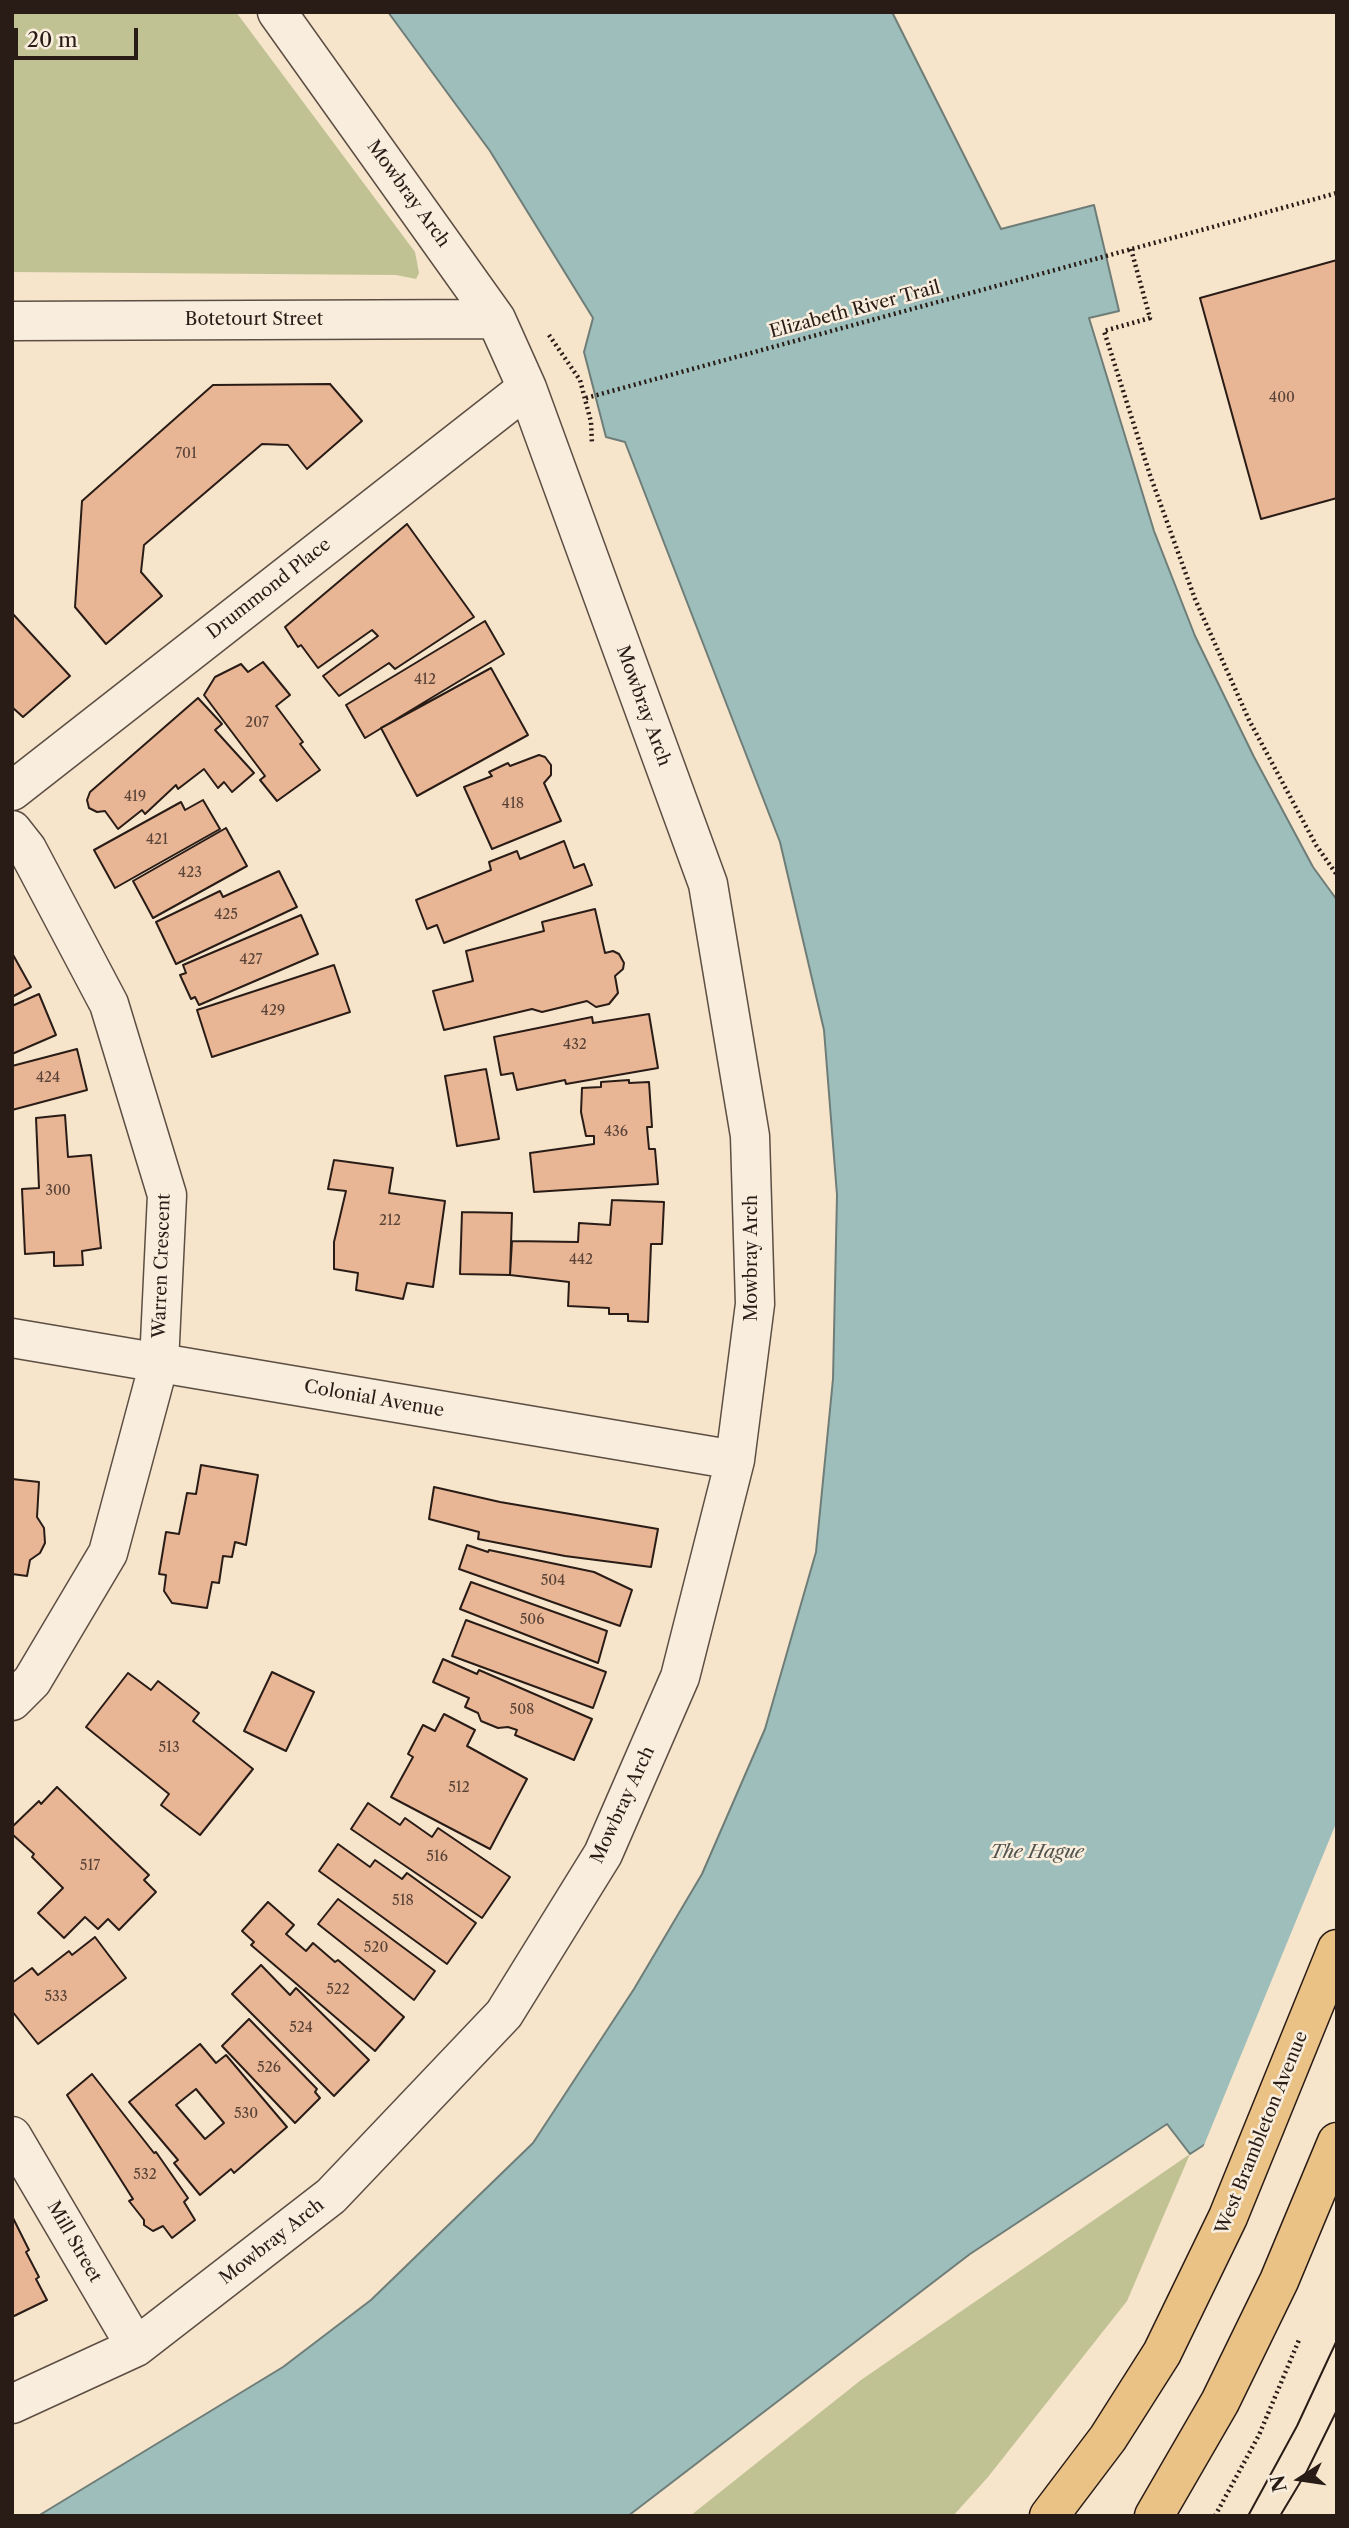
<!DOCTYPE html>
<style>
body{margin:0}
#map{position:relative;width:1349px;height:2528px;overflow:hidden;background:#f6e4cb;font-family:"Libre Caslon Text",serif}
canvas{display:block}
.frame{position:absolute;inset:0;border:14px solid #291c16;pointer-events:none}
.north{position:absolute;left:1265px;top:2444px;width:70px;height:70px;-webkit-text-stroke:5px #f9eddd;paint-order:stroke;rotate:258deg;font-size:19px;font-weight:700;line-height:28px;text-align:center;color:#291c16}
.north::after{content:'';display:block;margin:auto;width:24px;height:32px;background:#291c16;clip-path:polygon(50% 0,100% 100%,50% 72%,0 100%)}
.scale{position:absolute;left:14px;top:28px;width:124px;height:32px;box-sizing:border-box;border:4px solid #291c16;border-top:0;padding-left:9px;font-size:21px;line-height:24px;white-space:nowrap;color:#291c16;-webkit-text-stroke:5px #f9eddd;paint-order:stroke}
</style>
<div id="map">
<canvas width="1349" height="2528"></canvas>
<div class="frame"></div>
<div class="north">N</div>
<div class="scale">20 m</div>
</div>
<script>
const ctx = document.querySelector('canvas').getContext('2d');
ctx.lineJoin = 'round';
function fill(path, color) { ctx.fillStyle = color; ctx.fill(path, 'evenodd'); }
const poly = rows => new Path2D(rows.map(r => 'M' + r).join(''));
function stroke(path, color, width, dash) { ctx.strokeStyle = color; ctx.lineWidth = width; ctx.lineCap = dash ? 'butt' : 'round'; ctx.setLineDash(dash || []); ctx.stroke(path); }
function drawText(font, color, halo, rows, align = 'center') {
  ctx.font = font + ' "Libre Caslon Text",serif'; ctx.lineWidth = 5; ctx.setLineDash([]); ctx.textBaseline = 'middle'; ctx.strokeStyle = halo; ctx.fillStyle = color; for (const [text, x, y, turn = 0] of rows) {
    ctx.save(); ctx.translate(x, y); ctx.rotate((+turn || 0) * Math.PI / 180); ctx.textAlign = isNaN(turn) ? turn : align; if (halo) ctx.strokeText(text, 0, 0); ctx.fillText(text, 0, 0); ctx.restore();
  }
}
fill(poly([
 [12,12,236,12,415,252,419,273,416,279,396,275,12,272],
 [1190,2154,1127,2301,988,2477,953,2516,690,2516,861,2380]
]), '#c1c293');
const water = poly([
 [388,12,892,12,1001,229,1094,205,1119,311,1089,318,1154,531,1195,636,1254,757,1313,867,1337,900,1337,2059,1190,2154,1167,2124,970,2254,628,2516,38,2516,283,2367,371,2300,533,2143,634,1989,702,1874,765,1729,816,1552,833,1379,837,1195,824,1030,780,842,625,442,606,437,584,352,593,318,490,151,388,12]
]);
fill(water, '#9dbeba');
stroke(water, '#6f7d78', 2);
fill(poly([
 [1337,1821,1337,2063,1202,2150]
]), '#f6e4cb');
const building = poly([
 [1337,260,1337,498,1261,519,1200,298,1337,260],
 [330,384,362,421,307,469,288,445,262,444,144,545,141,572,162,596,106,644,75,607,82,501,213,385,330,384],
 [407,524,474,617,395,669,389,663,339,696,323,676,378,636,372,630,318,668,301,645,298,647,285,627,407,524],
 [12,613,70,676,23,717,12,707,12,613],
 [485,621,504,654,365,738,346,705,485,621],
 [263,662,290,695,276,706,303,742,300,744,320,770,277,801,260,780,265,776,204,695,215,677,241,664,248,672,263,662],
 [491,668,528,735,417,796,381,728,491,668],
 [198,698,222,724,215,730,254,773,232,792,224,782,218,788,204,769,178,789,176,785,145,814,142,810,118,829,105,811,97,812,89,808,87,800,90,792,198,698],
 [539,755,545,757,551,765,551,775,544,783,561,821,492,849,464,787,492,776,489,772,508,763,510,766,539,755],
 [203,800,220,829,115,888,94,850,181,802,185,810,203,800],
 [226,828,247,866,153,918,133,881,226,828],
 [564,841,574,868,584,864,592,885,444,943,437,925,427,929,416,900,491,870,489,862,517,851,520,859,564,841],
 [279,871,297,907,176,964,156,922,220,891,223,897,279,871],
 [595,909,605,953,613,951,619,954,624,963,623,969,615,976,618,993,609,1004,596,1007,587,1001,542,1012,532,1009,444,1030,433,991,473,981,466,951,544,931,542,922,595,909],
 [301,915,318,954,199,1005,195,997,191,999,180,975,186,973,183,965,301,915],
 [12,953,31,987,12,997,12,953],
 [334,965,350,1012,212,1057,197,1010,334,965],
 [39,994,56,1035,12,1054,12,1006,39,994],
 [649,1014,658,1068,566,1084,565,1080,517,1090,513,1073,501,1075,494,1037,592,1017,593,1023,649,1014],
 [77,1049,87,1090,12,1110,12,1066,77,1049],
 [486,1069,499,1139,457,1146,445,1076,486,1069],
 [629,1080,629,1083,649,1082,652,1127,647,1127,649,1149,655,1149,658,1184,534,1192,530,1153,594,1144,594,1136,586,1136,581,1112,582,1088,601,1087,601,1082,629,1080],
 [65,1115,68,1157,91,1155,101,1248,82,1251,83,1265,54,1266,54,1252,25,1254,22,1189,39,1188,36,1118,65,1115],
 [334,1160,393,1168,389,1193,445,1201,433,1287,407,1283,403,1299,356,1290,358,1273,334,1269,334,1242,346,1191,328,1189,334,1160],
 [612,1200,664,1202,662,1244,651,1244,648,1322,628,1321,628,1314,609,1314,609,1308,568,1306,569,1282,510,1275,512,1241,578,1242,579,1223,610,1225,612,1200],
 [462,1212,512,1213,510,1275,460,1274,462,1212],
 [201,1465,258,1475,246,1545,235,1542,232,1557,223,1556,219,1583,212,1582,207,1608,172,1603,164,1591,166,1575,159,1574,166,1532,179,1534,187,1493,196,1494,201,1465],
 [12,1479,39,1482,37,1517,44,1528,45,1543,40,1553,30,1560,27,1576,12,1574,12,1479],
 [434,1487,500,1502,658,1529,651,1567,565,1556,478,1539,479,1532,429,1519,434,1487],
 [467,1545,488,1552,489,1550,594,1572,632,1590,620,1626,459,1569,467,1545],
 [471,1582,607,1631,598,1663,460,1609,471,1582],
 [466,1620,606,1672,593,1708,452,1656,466,1620],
 [443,1659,477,1674,479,1670,592,1719,574,1760,515,1735,517,1730,508,1727,498,1728,481,1721,478,1713,465,1707,469,1698,433,1682,443,1659],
 [272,1672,314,1692,286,1751,244,1731,272,1672],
 [128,1673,151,1690,158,1681,199,1713,193,1721,253,1769,200,1835,161,1805,169,1794,86,1727,128,1673],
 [444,1714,475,1730,467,1746,527,1779,490,1849,391,1797,413,1757,408,1754,423,1725,435,1731,444,1714],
 [57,1787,149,1875,144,1880,156,1892,119,1930,108,1919,98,1929,85,1917,64,1938,38,1913,63,1888,32,1857,34,1854,12,1834,12,1827,39,1801,41,1804,57,1787],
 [368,1803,400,1825,405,1818,432,1837,438,1828,510,1877,482,1918,351,1829,368,1803],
 [338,1844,370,1867,375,1860,402,1879,407,1873,476,1923,447,1964,319,1871,338,1844],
 [338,1899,435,1971,414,2000,318,1924,338,1899],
 [268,1902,294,1925,286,1934,306,1951,313,1943,335,1962,338,1960,404,2017,375,2051,251,1945,254,1942,242,1931,268,1902],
 [95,1937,126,1978,38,2044,12,2011,12,1983,32,1968,38,1975,69,1951,72,1955,95,1937],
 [261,1965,290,1995,296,1988,369,2060,334,2096,232,1994,261,1965],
 [249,2019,317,2089,315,2092,320,2098,295,2123,222,2046,249,2019],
 [200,2044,216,2063,226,2055,287,2127,234,2173,231,2169,200,2195,174,2163,178,2160,129,2102,200,2044],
 [196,2089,224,2123,205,2139,176,2105,196,2089],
 [92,2074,154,2153,156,2152,188,2198,184,2202,195,2220,172,2238,163,2226,153,2231,144,2225,144,2220,129,2201,133,2199,67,2095,92,2074],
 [12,2216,29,2250,26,2252,39,2277,36,2279,47,2300,12,2317,12,2216]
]);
fill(building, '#e8b595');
stroke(building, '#291c16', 2);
const minor = poly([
 [12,321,496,319],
 [12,791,527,388],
 [12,830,27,849,109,1004,167,1195,159,1363,108,1553,32,1681,12,1701],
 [12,1338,735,1460],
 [12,2136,136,2347],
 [12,2404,136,2347,331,2196,504,2014,603,1854,680,1677,735,1460,755,1304,750,1136,708,884,527,388,496,319,277,12]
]);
const major = poly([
 [1049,2516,1108,2438,1162,2353,1228,2217,1337,1949],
 [1154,2516,1220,2402,1279,2281,1337,2142]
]);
stroke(minor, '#5c4e43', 41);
stroke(major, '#291c16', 41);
stroke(poly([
 [1131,249,1150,318,1104,331,1150,475,1195,599,1249,720,1316,845,1337,875],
 [549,335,580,380,591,422,592,444],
 [586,398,1337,193],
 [1215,2516,1259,2435,1299,2340]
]), '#291c16', 4.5, [2, 3.5]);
stroke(minor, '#f9eddd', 38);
stroke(major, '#ebc286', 38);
stroke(poly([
 [1248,2516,1297,2426,1337,2340],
 [1280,2516,1307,2471,1337,2410]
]), '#291c16', 2);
drawText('14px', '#594236', null, [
 ["400",1282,398],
 ["701",186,454],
 ["412",425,680],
 ["207",257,723],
 ["419",135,797],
 ["418",513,804],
 ["421",157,840],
 ["423",190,873],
 ["425",226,915],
 ["427",251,960],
 ["429",273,1011],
 ["432",575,1045],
 ["424",48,1078],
 ["436",616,1132],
 ["300",58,1191],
 ["212",390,1221],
 ["442",581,1260],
 ["504",553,1581],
 ["506",532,1620],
 ["508",522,1710],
 ["513",169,1748],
 ["512",459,1788],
 ["516",437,1857],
 ["517",90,1866],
 ["518",403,1901],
 ["520",376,1948],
 ["522",338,1990],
 ["533",56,1997],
 ["524",301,2028],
 ["526",269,2068],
 ["530",246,2114],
 ["532",145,2175]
]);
drawText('18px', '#291c16', '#f9eddd', [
 ["Mowbray Arch",408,194,54],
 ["Elizabeth River Trail",855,310,-15],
 ["Botetourt Street",254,320],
 ["Drummond Place",269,589,-38],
 ["Mowbray Arch",643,706,70],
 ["Mowbray Arch",752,1258,-90],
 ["Warren Crescent",162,1266,-88],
 ["Colonial Avenue",374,1399,10],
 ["Mowbray Arch",623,1805,-65],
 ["West Brambleton Avenue",1262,2133,-68],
 ["Mill Street",74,2242,60],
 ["Mowbray Arch",272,2242,-38]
]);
drawText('italic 19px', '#52554f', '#f9eddd', [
 ["The Hague",1037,1853]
]);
</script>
